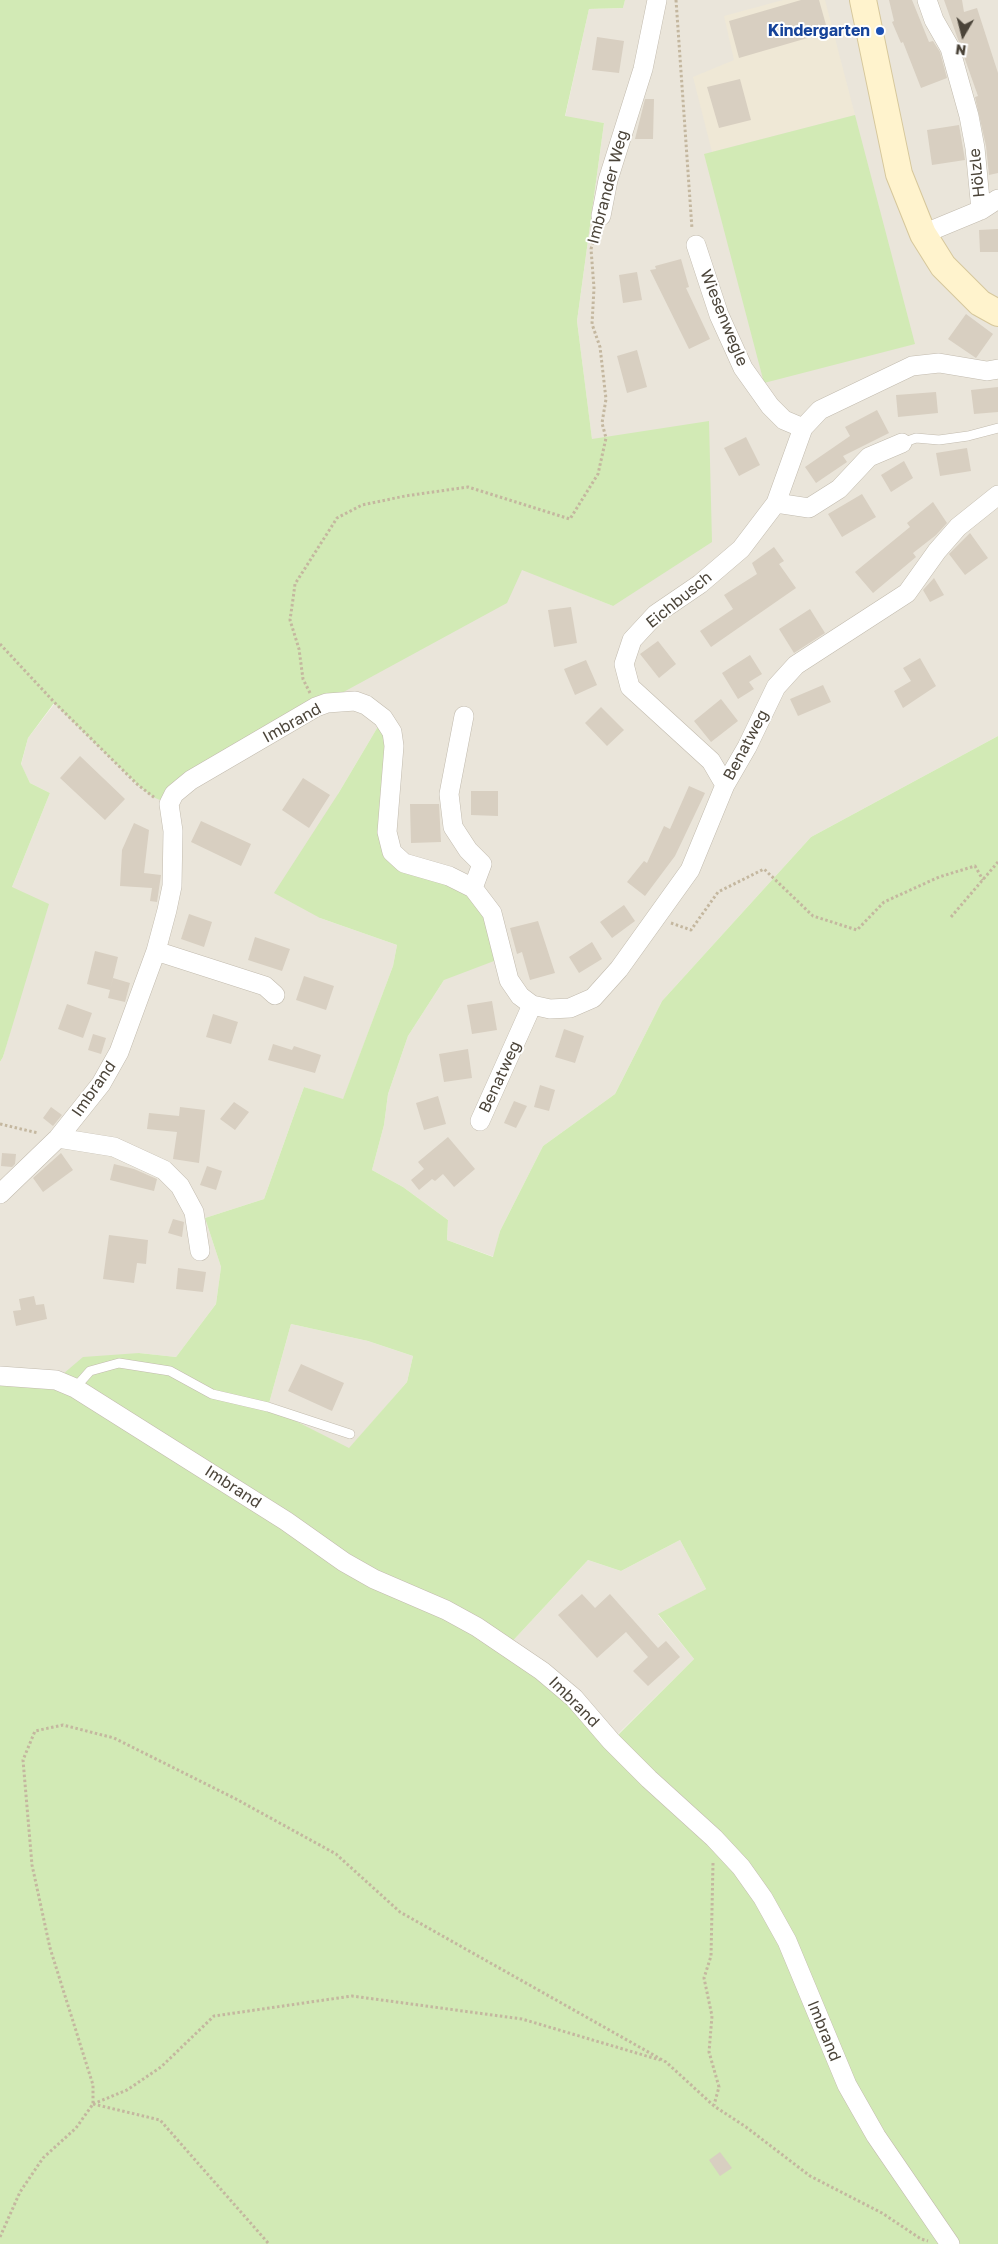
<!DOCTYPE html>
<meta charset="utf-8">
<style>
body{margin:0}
#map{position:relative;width:998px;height:2244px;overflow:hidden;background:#f6f3ec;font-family:"Golos Text",sans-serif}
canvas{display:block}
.north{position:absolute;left:938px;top:10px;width:50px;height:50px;-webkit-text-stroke:4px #fff;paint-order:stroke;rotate:188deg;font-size:14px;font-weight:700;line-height:20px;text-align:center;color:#4b4439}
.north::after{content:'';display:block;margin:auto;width:18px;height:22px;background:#4b4439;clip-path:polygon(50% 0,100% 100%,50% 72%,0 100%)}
</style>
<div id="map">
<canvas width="998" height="2244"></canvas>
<div class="north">N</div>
</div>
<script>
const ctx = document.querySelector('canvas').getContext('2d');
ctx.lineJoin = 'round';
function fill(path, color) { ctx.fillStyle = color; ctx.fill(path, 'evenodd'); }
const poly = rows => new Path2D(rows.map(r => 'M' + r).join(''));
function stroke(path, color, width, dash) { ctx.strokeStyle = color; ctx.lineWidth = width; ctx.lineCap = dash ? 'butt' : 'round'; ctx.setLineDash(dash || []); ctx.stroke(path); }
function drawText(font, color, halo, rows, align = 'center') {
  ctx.font = font + ' "Golos Text",sans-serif'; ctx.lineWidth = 4; ctx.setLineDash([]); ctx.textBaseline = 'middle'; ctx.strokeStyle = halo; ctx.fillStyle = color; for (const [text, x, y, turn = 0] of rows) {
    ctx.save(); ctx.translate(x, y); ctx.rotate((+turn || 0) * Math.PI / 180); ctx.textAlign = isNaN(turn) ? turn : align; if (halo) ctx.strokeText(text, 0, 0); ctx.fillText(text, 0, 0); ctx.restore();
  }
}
fill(poly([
 [625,0,998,0,998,736,811,837,662,1001,615,1094,543,1146,500,1231,494,1257,447,1240,448,1220,403,1187,372,1170,384,1125,388,1094,408,1036,444,980,392,852,383,718,338,794,320,918,397,945,393,966,343,1100,304,1087,264,1199,205,1218,221,1267,216,1304,176,1357,139,1353,56,1380,0,1385,0,1062,3,1057,22,988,12,887,50,793,30,783,21,765,28,738,55,703,138,785,522,569,613,606,577,321,604,123,565,117,589,9,623,8],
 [291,1324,368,1341,413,1356,407,1382,349,1449,268,1407],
 [680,1540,706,1589,658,1615,694,1659,611,1741,508,1646,588,1560,621,1571]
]), '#eae5da');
fill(poly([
 [783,0,825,0,855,115,712,152,693,77,734,60,724,16]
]), '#efe8d6');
fill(poly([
 [0,0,625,0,623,8,589,9,565,116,604,123,577,321,592,439,709,421,712,542,613,606,522,570,507,603,316,707,169,804,153,797,138,785,54,703,28,738,21,764,30,783,50,793,12,887,49,904,3,1057,0,1062],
 [855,115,915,344,764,383,704,154],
 [383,718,392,852,473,888,502,958,444,980,408,1036,388,1094,384,1125,372,1170,403,1187,448,1220,447,1240,493,1257,500,1231,543,1146,615,1094,662,1001,811,837,998,736,998,2244,0,2244,0,1385,56,1380,83,1357,139,1353,176,1357,216,1304,221,1267,205,1218,264,1199,304,1087,343,1099,393,966,397,945,320,918,274,893,338,794],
 [291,1324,368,1341,413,1356,407,1382,349,1448,268,1407],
 [680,1540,706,1589,658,1614,694,1659,612,1741,508,1646,588,1560,621,1571]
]), '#d2eab5');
fill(poly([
 [801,0,819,0,828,32,739,58,729,21],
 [889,0,912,0,929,42,933,41,940,52,947,78,921,88,903,42,901,43,892,22,894,21],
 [944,0,962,0,964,12,977,8,998,73,998,173,989,175,986,146,975,97,978,96],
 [597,37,624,41,619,73,592,70],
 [740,79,751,120,719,128,707,87],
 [645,99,654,99,653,139,635,139],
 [959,125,965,160,932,165,927,130],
 [998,229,998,252,980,252,979,230],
 [681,259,689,287,686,288,710,339,689,349,650,270,656,269,655,266],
 [637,272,642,300,623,303,619,275],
 [966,314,993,334,976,358,948,339],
 [637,350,647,387,627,393,617,356],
 [998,387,998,412,974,414,971,390],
 [936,392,938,413,898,417,896,395],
 [877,410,889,433,843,456,847,462,816,483,805,467,850,436,845,427],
 [746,437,760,465,739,476,724,448],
 [967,448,971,471,940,476,936,453],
 [904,461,913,478,891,492,881,475],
 [862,494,876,517,842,537,828,514],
 [933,502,947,523,936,535,913,553,916,557,873,593,855,572,910,527,907,523],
 [970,533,988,558,965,575,949,554],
 [774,547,784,561,779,564,796,588,711,647,700,631,733,609,724,595,757,574,752,563],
 [934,578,944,595,930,602,923,590],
 [571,607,577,643,554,647,548,610],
 [810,609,825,633,794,653,779,629],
 [658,641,676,664,659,678,640,654],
 [750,655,762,674,749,682,754,689,738,699,722,673],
 [920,658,936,686,903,708,894,691,911,681,903,668],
 [586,660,597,685,575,695,564,669],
 [823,685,831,702,798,716,790,699],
 [721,699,738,721,711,742,694,721],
 [601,707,624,730,607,746,585,723],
 [80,756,125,799,105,820,60,778],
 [303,778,330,795,309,828,282,810],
 [689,786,705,793,675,856,645,896,627,882,644,861,647,863,664,826,670,829],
 [471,791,498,791,498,816,471,815],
 [410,804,439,804,441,842,411,843],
 [201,821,251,844,241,866,191,842],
 [134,823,149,830,144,873,161,875,157,902,150,901,152,888,120,886,122,850],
 [624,905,635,921,612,938,600,922],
 [189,914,212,922,204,947,181,939],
 [538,921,555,973,530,980,522,952,517,954,510,928],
 [255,937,290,949,282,971,248,960],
 [592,942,602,959,579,973,569,957],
 [95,951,118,957,110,990,87,984],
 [304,976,334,986,326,1010,296,1000],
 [113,978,130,983,125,1002,108,998],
 [492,1001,497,1030,472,1034,467,1005],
 [67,1004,92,1013,83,1038,58,1029],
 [213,1014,238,1022,231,1044,206,1037],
 [564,1029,584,1036,575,1063,555,1057],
 [93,1034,106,1038,101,1054,88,1050],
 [273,1044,292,1050,294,1046,321,1055,315,1073,268,1060],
 [468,1049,472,1078,444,1082,439,1054],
 [540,1085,555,1090,549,1111,534,1107],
 [438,1096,446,1124,424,1130,416,1103],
 [514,1101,527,1106,516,1128,504,1123],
 [234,1102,249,1112,235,1130,220,1119],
 [51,1107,62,1115,53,1126,43,1118],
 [180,1107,205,1110,199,1163,173,1159,177,1132,147,1129,149,1113,179,1116],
 [448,1137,475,1169,454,1187,443,1174,435,1181,432,1179,419,1190,411,1180,424,1169,418,1162],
 [2,1153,16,1154,15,1164,12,1167,1,1166],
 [61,1153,73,1170,43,1192,33,1178],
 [114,1164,134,1169,157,1179,154,1191,110,1180],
 [207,1166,222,1171,216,1190,200,1185],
 [173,1219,184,1222,182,1237,168,1233],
 [109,1235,148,1240,146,1264,137,1263,134,1283,103,1279],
 [178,1268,206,1272,203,1292,176,1289],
 [34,1296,36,1305,44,1304,47,1319,16,1326,13,1311,21,1310,19,1299],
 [301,1364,344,1383,332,1411,288,1391],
 [582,1594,595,1608,610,1594,658,1648,666,1641,680,1657,648,1686,633,1671,648,1657,626,1632,597,1658,558,1615],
 [720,2152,732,2168,720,2176,709,2160]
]), '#d8cfc1');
const lane = poly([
 [902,443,916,438,939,440,968,436,998,428],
 [75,1388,90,1371,119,1363,170,1371,212,1394,268,1407,350,1434]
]);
const street = poly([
 [981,210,998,199],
 [601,216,608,180,643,69,657,0],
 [923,234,981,210,975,148,969,116,950,48,934,20,927,0],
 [696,245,719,315,743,368,770,406,784,420,803,428,820,410,912,366,939,363,987,371,998,369],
 [776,503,809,508,839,489,869,457,902,443],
 [464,716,449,794,453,827,468,850,482,864,473,888],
 [725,785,711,761,630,687,624,664,632,640,656,614,700,584,741,549,776,503,803,428],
 [156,951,265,986,275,995],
 [480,1121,532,1005,550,1009,570,1008,593,998,619,969,690,870,725,785,747,747,776,687,796,665,907,593,937,551,958,527,998,495],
 [58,1138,114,1147,164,1170,180,1186,194,1212,200,1251],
 [0,1194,58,1138,101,1084,119,1052,156,951,167,910,172,886,173,831,169,804,174,794,191,780,316,707,327,703,355,701,366,705,383,718,392,732,394,746,387,832,392,852,404,863,449,876,473,888,492,913,509,980,520,996,532,1005],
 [0,1376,56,1380,75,1388,286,1521,344,1562,374,1579,446,1610,477,1627,542,1671,574,1698,611,1741,649,1779,714,1838,741,1867,763,1898,787,1941,847,2085,876,2136,950,2244]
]);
const secondary = poly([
 [863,0,899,174,923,234,943,266,980,303,998,313]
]);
stroke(lane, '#c2bbae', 10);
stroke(street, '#c2bbae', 20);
stroke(secondary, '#d6c79b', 28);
stroke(poly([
 [676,0,692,229],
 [0,644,55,703,138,785,155,798],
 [310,693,303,679,299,649,290,620,293,599,295,584,337,518,362,505,405,496,468,487,570,519,598,474,606,438,602,423,606,399,600,347,592,324,594,288,591,249,596,232],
 [951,917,998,862],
 [671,923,691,930,718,892,764,869,813,916,857,930,884,902,939,877,975,866,983,880],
 [0,1124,38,1133],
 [713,1863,711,1956,704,1978,712,2016,709,2052,719,2087,714,2105],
 [93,2104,127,2090,161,2067,214,2016,352,1996,522,2019,660,2060],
 [93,2104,160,2120,269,2244],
 [0,2237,20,2192,43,2158,76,2128,93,2104,93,2085,50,1948,32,1865,23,1760,35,1731,63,1725,114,1738,236,1799,336,1854,400,1912,666,2062,714,2106,746,2127,810,2176,882,2213,921,2239,928,2241]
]), '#c4b79f', 3, [2.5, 2.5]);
stroke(lane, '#fff', 9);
stroke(street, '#fff', 19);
stroke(secondary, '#fff3cd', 26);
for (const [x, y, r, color] of [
 [880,31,5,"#1a4fb4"]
]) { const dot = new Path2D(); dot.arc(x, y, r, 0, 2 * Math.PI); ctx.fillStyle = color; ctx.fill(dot); stroke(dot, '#fff', 2); }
drawText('bold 16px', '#164399', '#fff', [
 ["Kindergarten",870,31]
], 'right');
drawText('16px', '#4b4439', '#fff', [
 ["Hölzle",977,173,-96],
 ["Imbrander Weg",608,187,-75],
 ["Wiesenwegle",724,318,68],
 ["Eichbusch",679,600,-39],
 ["Imbrand",292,723,-29],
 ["Benatweg",746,745,-62],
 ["Benatweg",500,1077,-65],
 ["Imbrand",94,1089,-55],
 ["Imbrand",233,1487,33],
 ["Imbrand",574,1702,45],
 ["Imbrand",824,2031,68]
]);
</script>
